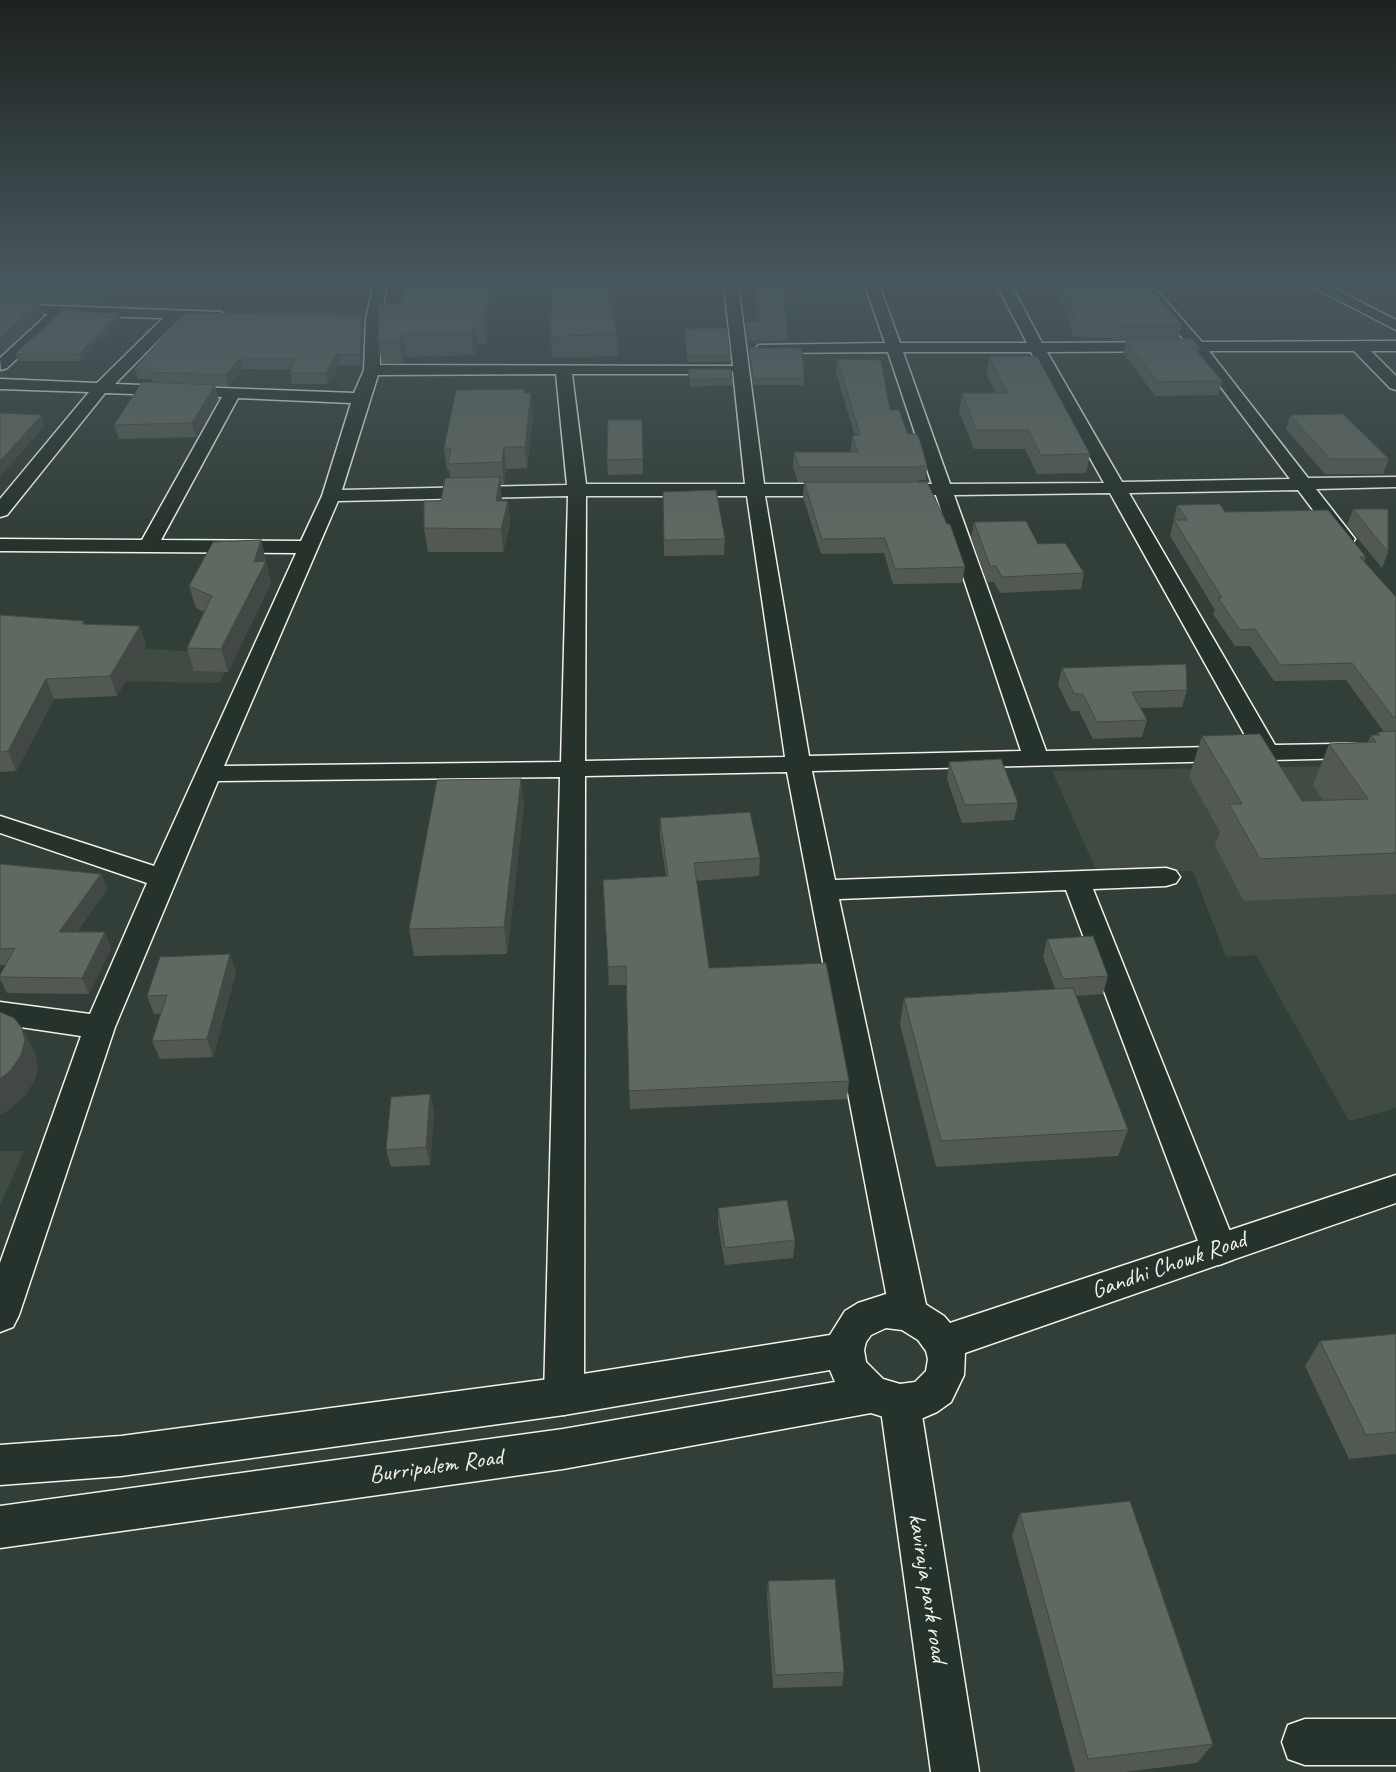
<!DOCTYPE html>
<style>
body{margin:0}
canvas{display:block;background:#323e38}
</style>
<canvas width="1396" height="1772"></canvas>
<script>
const ctx = document.querySelector('canvas').getContext('2d');
ctx.lineJoin = 'round';
function fill(path, color) { ctx.fillStyle = color; ctx.fill(path, 'evenodd'); }
const poly = rows => new Path2D(rows.map(r => 'M' + r).join(''));
function stroke(path, color, width, dash) { ctx.strokeStyle = color; ctx.lineWidth = width; ctx.lineCap = dash ? 'butt' : 'round'; ctx.setLineDash(dash || []); ctx.stroke(path); }
function drawText(font, color, halo, rows, align = 'center') {
  ctx.font = font + ' Caveat,sans-serif'; ctx.lineWidth = 4; ctx.setLineDash([]); ctx.textBaseline = 'middle'; ctx.strokeStyle = halo; ctx.fillStyle = color; for (const [text, x, y, turn = 0] of rows) {
    ctx.save(); ctx.translate(x, y); ctx.rotate((+turn || 0) * Math.PI / 180); ctx.textAlign = isNaN(turn) ? turn : align; if (halo) ctx.strokeText(text, 0, 0); ctx.fillText(text, 0, 0); ctx.restore();
  }
}
fill(poly([
 [39,641,235,655,219,683,6,679],
 [1396,765,1396,1108,1349,1121,1256,955,1226,957,1193,871,1097,872,1052,771],
 [0,1151,24,1151,0,1206]
]), '#404b44');
const minor = poly([
 [373,285,387,285,380,320,380,365,733,366,724,285,738,285,764,484,840,484,847,486,849,490,847,494,840,496,765,496,809,756,1021,751,936,495,893,496,886,494,884,490,886,486,893,484,932,484,888,352,764,353,756,348,759,345,885,343,865,285,879,285,900,343,1027,343,997,285,1011,285,1042,343,1186,342,1137,285,1152,285,1202,342,1396,341,1396,351,1371,351,1396,376,1396,390,1390,388,1354,351,1209,351,1308,478,1396,477,1396,487,1316,489,1355,539,1352,543,1338,543,1298,490,1129,493,1275,745,1396,743,1396,757,812,771,835,880,1166,868,1176,871,1180,877,1176,883,1166,886,1093,889,1237,1249,1232,1260,1219,1265,1206,1260,1201,1249,1066,890,839,899,928,1314,922,1326,909,1331,896,1326,890,1314,787,772,585,776,584,1396,578,1409,564,1415,550,1409,544,1396,560,777,218,781,115,1027,19,1315,13,1327,0,1332,0,1263,81,1036,0,1024,0,1002,90,1014,147,883,0,833,0,816,154,866,296,553,0,551,0,539,142,540,222,397,105,393,7,515,0,517,0,499,89,392,0,389,0,379,97,383,163,318,64,315,7,368,1,370,0,358,48,314,0,312,0,304,221,312,228,316,221,320,179,319,115,384,354,393,364,370,366,320,373,285],
 [1194,351,1290,479,1122,482,1047,352,1194,351],
 [903,352,1031,352,1104,483,950,484,903,352],
 [733,371,745,484,586,484,572,374,727,374,733,371],
 [556,374,567,485,342,490,378,375,556,374],
 [238,398,351,403,322,496,301,541,161,540,238,398],
 [1110,493,1251,746,1046,751,954,495,1110,493],
 [568,496,561,762,224,766,338,501,568,496],
 [586,496,747,496,785,757,585,761,586,496],
 [900,1384,914,1390,920,1403,979,1772,931,1772,880,1403,886,1390,900,1384],
 [1305,1719,1396,1719,1396,1765,1305,1765,1288,1759,1282,1742,1288,1725,1305,1719]
]);
const major = poly([
 [1309,285,1327,285,1396,320,1396,330,1309,285],
 [1396,1175,1396,1203,965,1353,964,1375,951,1402,937,1412,923,1418,900,1422,871,1413,563,1469,0,1548,0,1506,563,1429,835,1382,830,1370,564,1415,121,1476,0,1485,0,1445,121,1436,564,1377,830,1335,845,1311,858,1303,886,1294,909,1297,922,1302,944,1316,950,1323,1396,1175],
 [886,1328,902,1330,918,1340,926,1351,928,1359,926,1371,915,1382,900,1384,883,1379,866,1362,864,1350,866,1342,871,1335,886,1328]
]);
stroke(minor, '#f4f1e8', 3);
stroke(major, '#f4f1e8', 3);
fill(minor, '#26332d');
fill(major, '#26332d');
fill(poly([
 [0,285,117,285,94,305,40,304,43,316,0,355],
 [403,285,606,285,617,334,618,356,552,358,551,336,551,296,493,295,486,344,478,344,474,355,406,357,403,363,382,363,378,341,401,304],
 [755,285,865,285,864,297,784,297,787,328,787,341,747,341,746,322,758,322],
 [1055,285,1146,285,1182,325,1178,340,1200,348,1199,353,1222,381,1218,395,1155,396,1123,353,1126,341,1114,341,1112,338,1074,337],
 [79,313,119,313,121,320,81,361,18,361,15,354],
 [364,326,362,366,339,365,328,384,292,384,290,373,291,370,243,369,228,386,215,386,218,399,196,437,119,439,114,425,153,383,152,379,138,379,135,368],
 [684,329,730,355,730,362,687,362],
 [749,348,804,378,804,385,753,385,749,355],
 [989,357,1090,454,1086,473,1037,474,1025,449,974,449,959,411,962,393,996,393,986,374],
 [837,359,890,410,908,434,927,466,926,480,919,480,919,482,798,482,793,467,794,452,852,452,851,450,852,436,855,436,836,373],
 [688,369,732,378,732,385,690,387],
 [525,393,533,414,527,468,506,469,504,485,500,485,502,501,508,501,510,524,503,552,428,552,424,528,441,501,450,478,449,470,447,470,444,448],
 [1290,415,1389,459,1383,474,1325,474,1286,429],
 [642,420,643,474,608,475,607,460],
 [804,482,965,567,962,583,893,584,884,553,821,554,803,497],
 [663,492,725,539,724,555,664,556],
 [1177,505,1225,512,1366,557,1364,562,1396,597,1396,894,1244,901,1215,846,1220,832,1189,777,1202,736,1302,801,1324,801,1313,785,1329,744,1368,742,1371,735,1377,735,1378,732,1384,732,1346,680,1274,681,1250,646,1235,646,1213,614,1215,610,1170,536],
 [1353,509,1388,552,1382,568,1347,525],
 [974,522,1038,544,1084,573,1081,589,1000,593,994,582,987,582,971,538],
 [261,540,271,583,228,672,194,671,187,648,204,612,196,608,189,586],
 [0,615,84,621,85,624,146,645,117,696,54,699,16,771,0,772],
 [1062,668,1187,690,1182,707,1141,708,1147,720,1142,737,1093,739,1079,711,1071,711,1058,685],
 [949,762,1018,803,1014,820,962,823,947,779],
 [524,804,507,954,414,956,409,929],
 [660,818,760,858,759,876,696,881,709,968,849,1081,847,1099,630,1109,626,985,609,985,603,880,666,876,660,836],
 [0,864,101,874,107,889,77,932,105,932,111,948,89,994,7,993,0,979,0,975,6,965,0,965],
 [1047,939,1108,976,1103,994,1076,996,1128,1130,1118,1156,936,1167,900,1024,904,998,1055,989,1043,957],
 [236,972,213,1057,160,1059,152,1041,161,1014,154,1014,147,996],
 [430,1094,434,1112,430,1165,391,1167,386,1150],
 [718,1208,795,1240,793,1258,725,1265,718,1225],
 [1396,1334,1396,1454,1349,1459,1305,1366,1320,1341],
 [1020,1513,1213,1744,1197,1763,1124,1772,1075,1772,1012,1536],
 [768,1581,844,1672,842,1686,773,1688,767,1596]
]), '#525953');
fill(poly([
 [99,285,117,285,94,305,90,292],
 [489,285,492,285,493,295,486,344,484,322],
 [39,303,43,316,0,355,0,338],
 [119,313,121,320,81,361,79,354],
 [362,315,364,326,362,366,360,355],
 [476,323,478,344,474,355,471,333],
 [403,335,406,357,403,363,400,341],
 [337,354,339,365,328,384,326,373],
 [240,358,243,369,228,386,226,375],
 [215,385,218,399,196,437,192,423],
 [531,393,533,414,527,468,525,447],
 [42,415,45,426,0,476,0,461],
 [504,447,506,469,504,485,502,462],
 [500,477,502,499,499,524,496,501],
 [508,501,510,524,503,552,501,529],
 [261,540,271,583,228,672,221,649,254,562],
 [140,626,146,645,117,696,110,676],
 [46,679,54,699,16,771,8,751],
 [521,779,524,804,507,954,504,927],
 [101,874,107,889,66,947,59,932],
 [105,932,111,948,89,994,82,978],
 [230,954,236,972,213,1057,207,1039],
 [22,1028,36,1055,38,1068,34,1082,25,1096,9,1110,0,1115,0,1079],
 [430,1094,434,1112,430,1165,426,1147]
]), '#424944');
const building = poly([
 [0,285,99,285,90,292,0,290,0,285],
 [403,285,489,285,484,322,476,323,471,333,403,335,400,341,378,341,379,304,401,304,403,285],
 [551,285,606,285,617,334,551,336,551,285],
 [756,285,782,285,787,328,747,328,746,322,760,322,756,285],
 [1063,285,1146,285,1182,325,1117,325,1116,323,1077,322,1063,285],
 [0,301,39,303,0,338,0,301],
 [64,309,78,310,75,312,119,313,79,354,15,354,64,309],
 [184,313,362,315,360,355,337,354,326,373,290,373,295,359,240,358,226,375,151,372,153,368,135,368,184,313],
 [727,328,730,355,687,355,684,329,727,328],
 [1192,339,1200,348,1194,348,1222,381,1158,382,1126,340,1192,339],
 [749,348,802,348,804,378,753,378,749,348],
 [1037,356,1090,454,1041,455,1028,430,976,430,962,393,1008,393,989,357,1037,356],
 [837,359,881,360,890,410,899,410,908,434,917,434,921,444,927,466,919,466,920,467,799,467,794,452,858,452,852,436,860,435,837,359],
 [688,369,731,369,732,378,690,380,688,369],
 [142,382,215,385,192,423,114,425,142,382],
 [525,389,524,393,531,393,525,447,504,447,502,462,448,464,451,448,444,448,456,390,525,389],
 [0,413,42,415,0,461,0,413],
 [1343,414,1389,459,1330,459,1290,415,1343,414],
 [608,420,642,420,643,459,607,460,608,420],
 [500,477,496,501,508,501,501,529,424,528,424,501,441,501,445,478,500,477],
 [804,482,927,482,947,524,950,524,965,567,895,569,885,538,822,539,804,482],
 [716,490,725,539,664,540,663,492,716,490],
 [1220,504,1225,512,1328,510,1366,557,1360,557,1396,597,1396,717,1393,717,1352,663,1280,665,1255,629,1240,630,1218,598,1222,598,1174,520,1187,520,1177,505,1220,504],
 [1353,509,1388,509,1388,552,1353,509],
 [1026,521,1038,544,1065,543,1084,573,1002,577,996,566,990,566,974,522,1026,521],
 [261,540,254,562,266,561,221,649,187,648,212,596,189,586,213,542,261,540],
 [0,615,84,621,82,624,140,626,110,676,46,679,8,751,0,752,0,615],
 [1186,664,1187,690,1132,692,1147,720,1097,722,1083,694,1074,694,1062,668,1186,664],
 [1396,731,1396,853,1260,859,1229,804,1242,804,1202,736,1260,734,1302,801,1368,799,1329,744,1376,742,1371,735,1380,735,1378,732,1396,731],
 [1001,759,1018,803,965,805,949,762,1001,759],
 [521,779,504,927,409,929,437,780,521,779],
 [750,812,760,858,694,863,709,968,826,963,849,1081,629,1091,626,966,608,967,603,880,668,876,660,818,750,812],
 [0,864,101,874,59,932,105,932,82,978,0,977,0,975,15,948,0,949,0,864],
 [1093,936,1108,976,1063,979,1047,939,1093,936],
 [230,954,207,1039,152,1041,167,995,147,996,160,957,230,954],
 [1073,988,1128,1130,941,1141,904,998,1073,988],
 [0,1012,14,1018,22,1028,25,1041,21,1055,11,1070,0,1079,0,1012],
 [430,1094,426,1147,386,1150,391,1097,430,1094],
 [787,1200,795,1240,725,1248,718,1208,787,1200],
 [1396,1334,1396,1432,1366,1435,1320,1341,1396,1334],
 [1130,1501,1213,1744,1088,1759,1020,1513,1130,1501],
 [835,1579,844,1672,775,1675,768,1581,835,1579]
]);
fill(building, '#5f6861');
stroke(building, '#424944', 1);
const sky = ctx.createLinearGradient(0, 0, 0, 533);
sky.addColorStop(0, '#1c221f');
sky.addColorStop(0.53, '#49585e');
sky.addColorStop(1, '#49585e00');
ctx.fillStyle = sky;
ctx.fillRect(0, 0, 1396, 533);
drawText('24px', '#f4f1e8', '#26332d', [
 ["Gandhi Chowk Road",1169,1266,-19],
 ["Burripalem Road",436,1467,-8],
 ["kaviraja park road",927,1588,81]
]);
</script>
